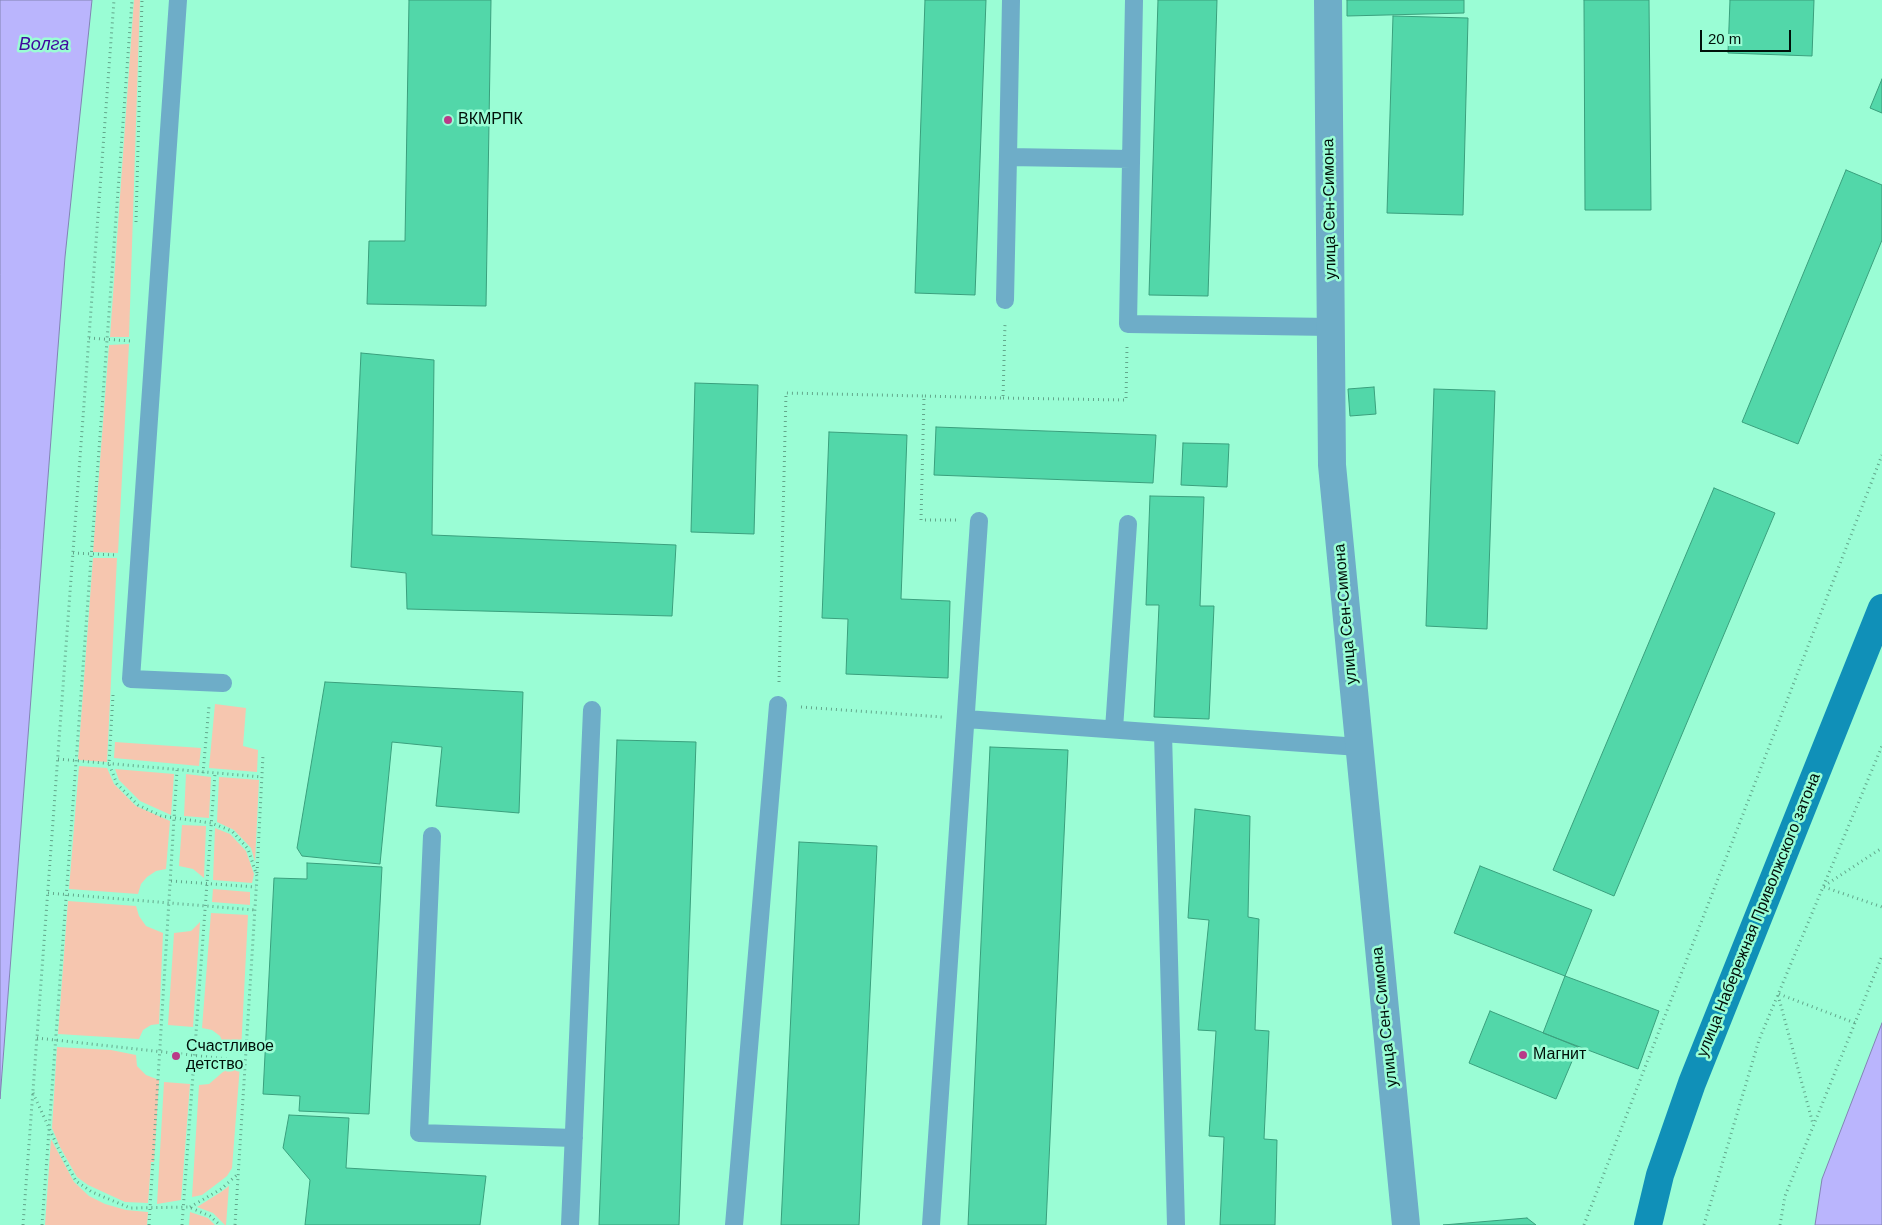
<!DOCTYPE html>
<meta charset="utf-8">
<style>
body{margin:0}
#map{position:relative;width:1882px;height:1225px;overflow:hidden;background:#9afdd5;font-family:Arial,sans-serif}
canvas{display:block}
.scale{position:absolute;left:1700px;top:30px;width:91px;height:22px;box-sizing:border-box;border:2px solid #00110a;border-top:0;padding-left:6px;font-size:15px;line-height:18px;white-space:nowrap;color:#00110a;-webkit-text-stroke:4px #9afdd5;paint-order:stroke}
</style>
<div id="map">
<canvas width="1882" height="1225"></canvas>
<div class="scale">20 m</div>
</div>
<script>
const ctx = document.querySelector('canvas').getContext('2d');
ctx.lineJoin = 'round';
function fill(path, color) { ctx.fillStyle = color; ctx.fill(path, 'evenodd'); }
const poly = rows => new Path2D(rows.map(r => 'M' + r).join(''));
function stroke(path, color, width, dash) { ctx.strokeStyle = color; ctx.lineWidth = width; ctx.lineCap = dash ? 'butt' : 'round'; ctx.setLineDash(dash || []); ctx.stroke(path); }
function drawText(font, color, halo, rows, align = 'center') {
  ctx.font = font + ' Arial,sans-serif'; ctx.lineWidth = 5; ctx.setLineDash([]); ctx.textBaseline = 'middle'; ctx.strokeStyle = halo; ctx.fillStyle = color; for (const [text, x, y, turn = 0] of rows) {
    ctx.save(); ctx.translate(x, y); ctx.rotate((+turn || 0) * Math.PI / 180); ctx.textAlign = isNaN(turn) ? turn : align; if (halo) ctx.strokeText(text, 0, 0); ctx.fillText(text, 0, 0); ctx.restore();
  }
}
fill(poly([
 [134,0,140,0,129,337,110,337],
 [129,344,118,553,93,552,109,345],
 [93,558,117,558,107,762,78,760],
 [215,704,246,708,243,746,258,750,257,772,209,768],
 [115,742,201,748,199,766,114,758],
 [79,766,107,768,114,784,136,806,170,821,166,869,156,871,147,877,141,884,138,894,69,889],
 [115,769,174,774,171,815,140,801,119,780],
 [186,774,211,777,209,818,184,816],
 [219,777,259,780,255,862,251,848,234,830,217,822],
 [182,825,206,826,204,878,193,869,179,866],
 [215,828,230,834,246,851,254,874,252,883,213,880],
 [213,889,250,892,250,905,212,902],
 [68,901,136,906,139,916,146,926,163,933,159,1024,151,1025,143,1030,139,1039,58,1034],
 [211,913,248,915,241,1051,226,1049,220,1036,212,1030,202,1028],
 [200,922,193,1027,168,1025,174,933,191,931],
 [57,1047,111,1050,136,1055,137,1066,146,1075,159,1080,154,1162,151,1162,148,1203,125,1202,88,1185,77,1177,60,1147,52,1128],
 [227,1065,240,1065,232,1168,227,1176,214,1186,202,1195,192,1197,199,1085,209,1084,216,1078,224,1071],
 [164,1082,190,1084,181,1200,157,1204],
 [51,1139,74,1182,89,1196,105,1204,126,1210,148,1212,147,1225,45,1225],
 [229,1186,226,1225,225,1225,213,1213,197,1207,221,1192],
 [190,1212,208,1218,215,1225,189,1225]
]), '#f6c6af');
const water = poly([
 [0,0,92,0,65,257,0,1099,0,0],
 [1882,1023,1882,1225,1815,1225,1822,1179,1882,1023]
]);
fill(water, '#bab5fd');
stroke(water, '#8284b4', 1);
const building = poly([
 [409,0,491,0,486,306,367,304,369,241,405,241,409,0],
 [925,0,986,0,975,295,915,293,925,0],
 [1158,0,1217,0,1208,296,1149,295,1158,0],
 [1347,0,1464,0,1464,13,1347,16,1347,0],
 [1584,0,1649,0,1651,210,1585,210,1584,0],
 [1730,0,1814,0,1812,56,1728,53,1730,0],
 [1393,16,1468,18,1463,215,1387,213,1393,16],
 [1882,79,1882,113,1870,108,1882,79],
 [1846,170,1882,185,1882,240,1798,444,1742,422,1846,170],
 [361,353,434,360,432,535,676,545,672,616,407,609,406,573,351,567,361,353],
 [695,383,758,385,754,534,691,532,695,383],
 [1374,387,1376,414,1350,416,1348,389,1374,387],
 [1434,389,1495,391,1487,629,1426,626,1434,389],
 [936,427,1156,435,1153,483,934,475,936,427],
 [829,432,907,435,901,599,950,601,948,678,846,674,848,619,822,618,829,432],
 [1183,443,1229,444,1227,487,1181,485,1183,443],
 [1714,488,1775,513,1614,896,1553,870,1714,488],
 [1150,496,1204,497,1200,606,1214,606,1209,719,1154,717,1159,605,1146,605,1150,496],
 [325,682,523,692,519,813,436,806,442,747,392,742,380,864,302,856,297,848,325,682],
 [617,740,696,742,679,1225,599,1225,617,740],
 [990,747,1068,750,1046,1225,968,1225,990,747],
 [1195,809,1250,816,1248,917,1259,919,1255,1030,1269,1031,1264,1139,1277,1140,1275,1225,1220,1225,1224,1137,1209,1136,1216,1031,1198,1030,1209,920,1188,918,1195,809],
 [799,842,877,846,859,1225,781,1225,799,842],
 [307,863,382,867,369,1114,299,1111,300,1096,263,1094,274,878,307,879,307,863],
 [1480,866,1592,910,1565,976,1454,933,1480,866],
 [1565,976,1659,1011,1638,1069,1543,1033,1565,976],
 [1490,1011,1578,1047,1556,1099,1469,1063,1490,1011],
 [289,1115,349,1118,346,1168,486,1176,480,1225,305,1225,310,1180,283,1148,289,1115],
 [1527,1218,1536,1225,1443,1225,1527,1218]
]);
fill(building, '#52d7a9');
stroke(building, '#3aa07d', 1);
stroke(poly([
 [136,222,142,0],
 [89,338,131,341],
 [1003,398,1126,400,1127,347],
 [956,520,921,520,924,396,1003,398,1005,324],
 [73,553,116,555],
 [779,682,786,393,924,396],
 [113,695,109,764,117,784,138,805,161,816,211,823,232,831,248,849,257,876,235,1225],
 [801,707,942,717],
 [58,759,262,777],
 [203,773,209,706],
 [257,873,263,755],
 [171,881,256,887],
 [1824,886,1882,848],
 [1824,887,1882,907],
 [48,893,255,910],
 [1779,994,1855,1023],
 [1778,995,1813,1124],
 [37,1038,245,1061],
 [33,1093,61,1154,76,1181,92,1192,130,1208,189,1207,210,1216,220,1225],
 [190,1207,221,1189,238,1174],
 [23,1225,114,0],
 [42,1225,132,0],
 [149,1225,177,770],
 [182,1225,215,773],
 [1584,1225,1882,455],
 [1704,1225,1759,1040,1882,746],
 [1780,1225,1785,1196,1882,956]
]), '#62a78b', 3, [1, 4]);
stroke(poly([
 [178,0,131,679,223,683],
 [1011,0,1008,157,1131,159],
 [1134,0,1128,324,1331,327],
 [1005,300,1008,157],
 [966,719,1359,747],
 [1114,729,1128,524],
 [1163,733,1176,1225],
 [432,836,419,1133,574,1138],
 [570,1225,592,710],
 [734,1225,778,705],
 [931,1225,979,521]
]), '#6eadc8', 18);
stroke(poly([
 [1328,0,1332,465,1406,1225]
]), '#6eadc8', 28);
stroke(poly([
 [1648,1225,1660,1175,1692,1083,1882,608]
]), '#1090b8', 28);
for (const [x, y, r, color] of [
 [448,120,5,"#b93b88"],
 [1523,1055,5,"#b93b88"],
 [176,1056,5,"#b93b88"]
]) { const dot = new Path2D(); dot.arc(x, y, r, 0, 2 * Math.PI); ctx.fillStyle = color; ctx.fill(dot); stroke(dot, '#9afdd5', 2); }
drawText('16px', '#00110a', '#9afdd5', [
 ["ВКМРПК",458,120],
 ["Счастливое",186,1047],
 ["детство",186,1065],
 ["Магнит",1533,1055]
], 'left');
drawText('16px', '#00110a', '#9afdd5', [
 ["улица Сен-Симона",1330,209,-91],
 ["улица Сен-Симона",1346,614,-95],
 ["улица Набережная Приволжского затона",1759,915,-68],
 ["улица Сен-Симона",1385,1017,-96]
]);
drawText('italic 18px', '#3f099c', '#9afdd5', [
 ["Волга",44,45]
]);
</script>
